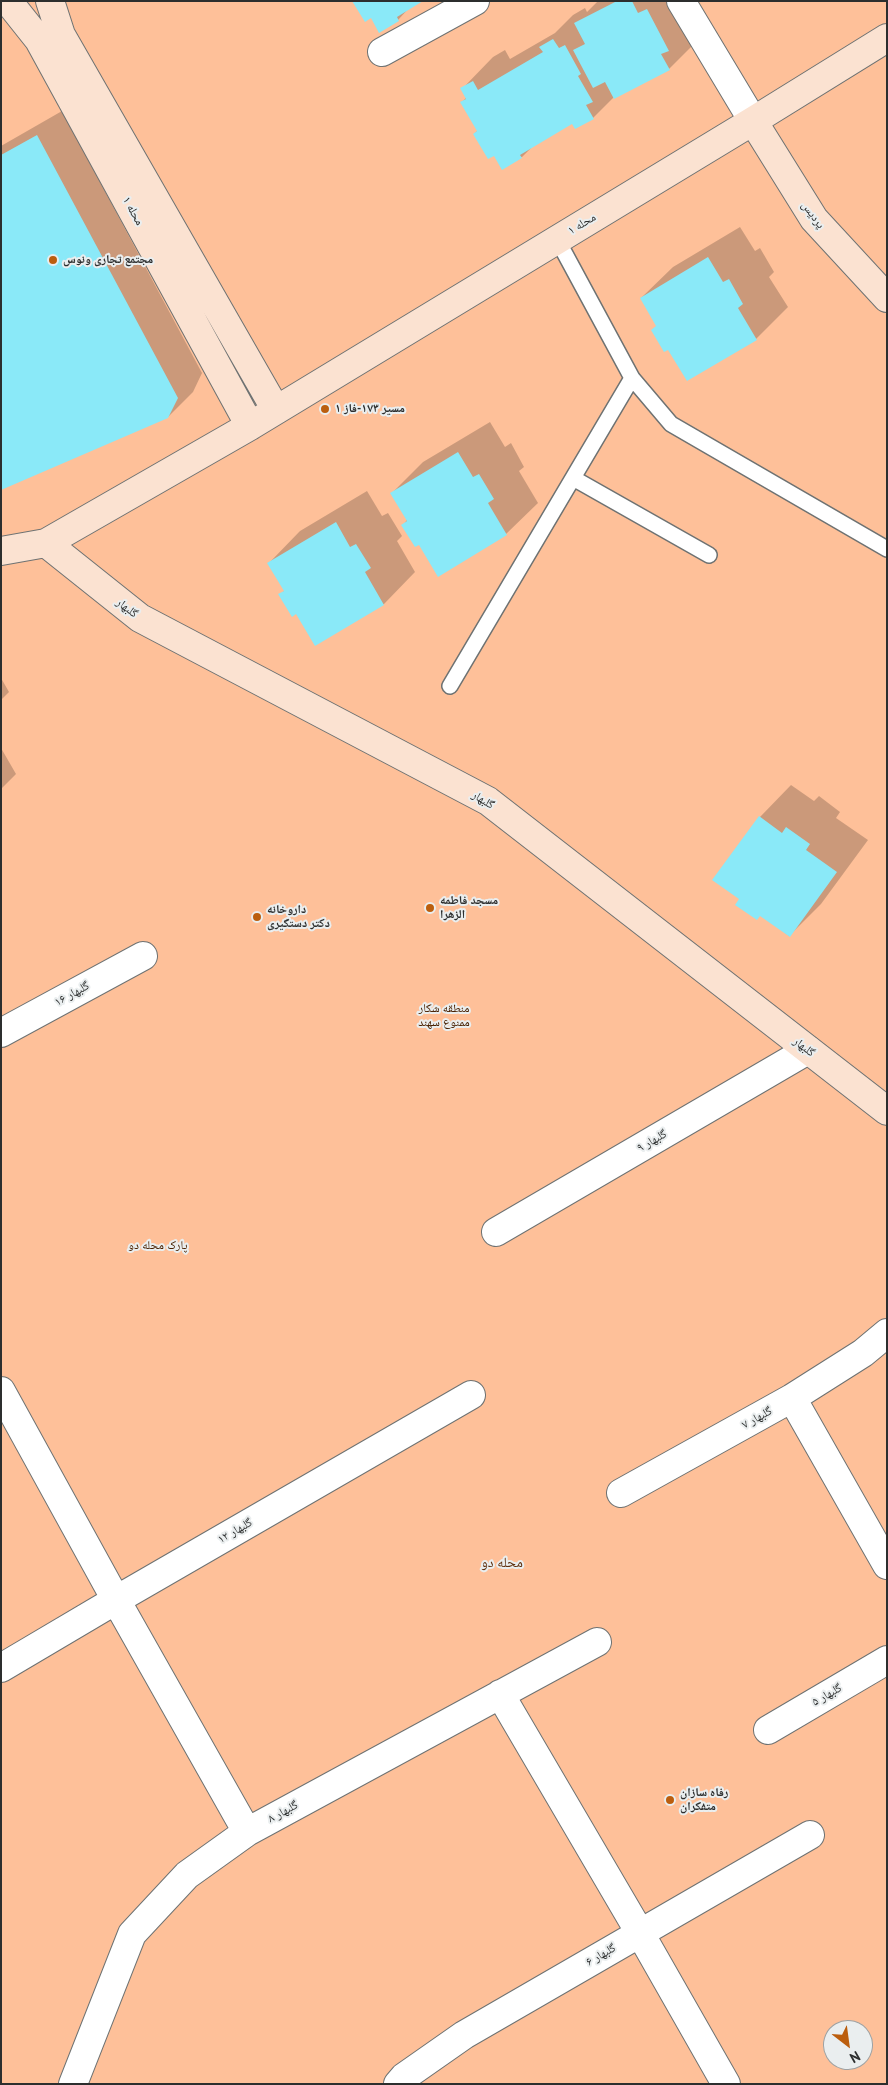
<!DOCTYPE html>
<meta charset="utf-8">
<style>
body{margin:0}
#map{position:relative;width:888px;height:2085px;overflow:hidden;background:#eaeeef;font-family:"PT Sans",sans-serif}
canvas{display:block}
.frame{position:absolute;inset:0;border:2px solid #2c2e2e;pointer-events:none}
.north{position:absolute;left:823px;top:2020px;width:50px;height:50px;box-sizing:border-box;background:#eaeeef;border:1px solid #9ea1a2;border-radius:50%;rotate:150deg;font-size:14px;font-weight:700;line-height:20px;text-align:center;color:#2c2e2e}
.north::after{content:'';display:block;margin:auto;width:18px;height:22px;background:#bb5e0e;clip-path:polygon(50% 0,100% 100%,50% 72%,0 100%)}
</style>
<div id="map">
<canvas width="888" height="2085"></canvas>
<div class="frame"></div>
<div class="north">N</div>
</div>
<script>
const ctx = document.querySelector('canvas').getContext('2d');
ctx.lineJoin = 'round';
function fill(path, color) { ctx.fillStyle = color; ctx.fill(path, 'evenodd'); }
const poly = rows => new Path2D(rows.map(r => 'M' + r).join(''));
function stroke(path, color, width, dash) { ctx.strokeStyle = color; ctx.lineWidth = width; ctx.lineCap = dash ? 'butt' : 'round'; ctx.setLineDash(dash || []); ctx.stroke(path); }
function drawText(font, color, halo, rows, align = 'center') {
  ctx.font = font + ' "PT Sans","Noto Naskh Arabic",sans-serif'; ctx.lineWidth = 4; ctx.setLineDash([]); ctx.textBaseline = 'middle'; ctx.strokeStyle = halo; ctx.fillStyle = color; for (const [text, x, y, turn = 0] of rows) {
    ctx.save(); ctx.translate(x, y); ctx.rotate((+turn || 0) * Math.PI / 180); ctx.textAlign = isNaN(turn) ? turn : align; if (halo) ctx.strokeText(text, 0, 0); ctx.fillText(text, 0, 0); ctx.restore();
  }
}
fill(poly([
 [1,1,887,1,887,2084,1,2084],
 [833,2030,863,2030,863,2060,833,2060]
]), '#fec099');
fill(poly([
 [354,1,410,7,398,20,371,16],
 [598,1,691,1,700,38,669,69,614,97,593,118,572,122,534,145,522,157,495,154,474,134,478,130,462,102,467,97,462,89,493,57,505,50,510,59,555,33,573,15,585,8,587,12],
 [62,111,202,373,193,392,168,417,1,489,1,146],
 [740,227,755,251,760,248,774,272,769,277,788,307,756,339,657,325,641,298,673,267],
 [490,422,505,447,511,443,524,467,519,471,538,503,506,534,419,543,403,525,407,520,392,493,423,462],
 [367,491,382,516,388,513,402,536,397,541,415,572,384,604,316,644,296,613,280,595,285,590,269,563,300,531],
 [1,678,9,692,1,700],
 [1,748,16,774,1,789],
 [791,785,814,801,819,796,840,812,836,818,868,840,821,904,789,936,741,899,760,817]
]), '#0003');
fill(poly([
 [352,1,423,1,397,17,399,21,379,33,371,18,365,22],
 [617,1,632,1,638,13,647,9,669,51,661,54,670,70,614,99,605,82,593,88,573,50,585,44,574,23],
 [553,39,559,48,565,45,581,74,578,76,593,102,586,105,594,119,575,129,572,124,520,155,522,158,502,170,494,156,488,159,473,134,477,131,460,102,466,99,460,88,473,81,478,90,543,52,539,47],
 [37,135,178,398,168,418,1,490,1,155],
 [708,257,723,282,729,279,743,304,738,308,757,340,687,381,668,350,664,352,651,330,656,326,640,298],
 [458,452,473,477,479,474,494,499,488,503,507,535,438,577,419,545,415,547,401,525,407,521,390,493],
 [336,522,350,547,356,544,371,568,365,572,384,605,315,646,296,614,292,617,278,594,284,591,267,563],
 [759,816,782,833,786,827,810,844,806,850,837,872,790,937,760,916,757,920,735,905,739,899,712,880]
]), '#8ae9f8');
const lane = poly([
 [557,239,632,378,671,424,887,549],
 [573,478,709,555],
 [450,686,632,378]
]);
const street = poly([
 [681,1,753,121],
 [382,52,475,1],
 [1,1033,143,956],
 [496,1232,808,1050],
 [1,1391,116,1600,247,1832],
 [792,1398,887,1565],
 [621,1493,792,1398,863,1353,887,1333],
 [1,1668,116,1600,471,1395],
 [500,1694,640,1933,726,2084],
 [768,1730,887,1660],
 [73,2084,132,1934,187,1875,247,1832,597,1642],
 [398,2084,404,2077,464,2035,810,1835]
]);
const secondary = poly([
 [8,1,39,40,250,426],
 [50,1,61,35,276,410],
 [753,121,814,219,887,298],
 [46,543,140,618,488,801,887,1111],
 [1,551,46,543,250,426,753,121,887,38]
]);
stroke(lane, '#6e7272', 18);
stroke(street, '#6e7272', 30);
stroke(secondary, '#6e7272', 30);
stroke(lane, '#fff', 15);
stroke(street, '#fff', 28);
stroke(secondary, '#fbe2d1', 28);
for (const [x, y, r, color] of [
 [53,260,5,"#bb5e0e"],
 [325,409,5,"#bb5e0e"],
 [430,908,5,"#bb5e0e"],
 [257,917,5,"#bb5e0e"],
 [670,1800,5,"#bb5e0e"]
]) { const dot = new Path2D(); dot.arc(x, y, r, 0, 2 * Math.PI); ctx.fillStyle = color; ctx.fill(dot); stroke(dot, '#eaeeef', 2); }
drawText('12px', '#2c2e2e', '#eaeeef', [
 ["محله ۱",133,211,61],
 ["پردیس",813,215,54],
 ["محله ۱",582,224,-31],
 ["گلبهار",127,608,38],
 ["گلبهار",483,800,32],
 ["گلبهار ۱۶",72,994,-29],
 ["گلبهار",804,1047,38],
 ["گلبهار ۹",652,1141,-30],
 ["گلبهار ۷",757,1418,-29],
 ["گلبهار ۱۲",235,1531,-30],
 ["گلبهار ۵",827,1695,-30],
 ["گلبهار ۸",283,1812,-29],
 ["گلبهار ۶",601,1955,-30]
]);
drawText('bold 12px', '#2c2e2e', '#eaeeef', [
 ["مجتمع تجاری ونوس",63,260],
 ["مسیر ۱۷۳-فاز ۱",335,409],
 ["مسجد فاطمه",440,901],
 ["الزهرا",440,915],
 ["داروخانه",267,910],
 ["دکتر دستگیری",267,924],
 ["رفاه سازان",680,1793],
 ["متفکران",680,1807]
], 'left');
drawText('12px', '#492102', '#eaeeef', [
 ["منطقه شکار",444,1009],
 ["ممنوع سهند",444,1023],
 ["پارک محله دو",158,1246]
]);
drawText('14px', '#5f3110', '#eaeeef', [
 ["محله دو",502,1563]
]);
</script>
